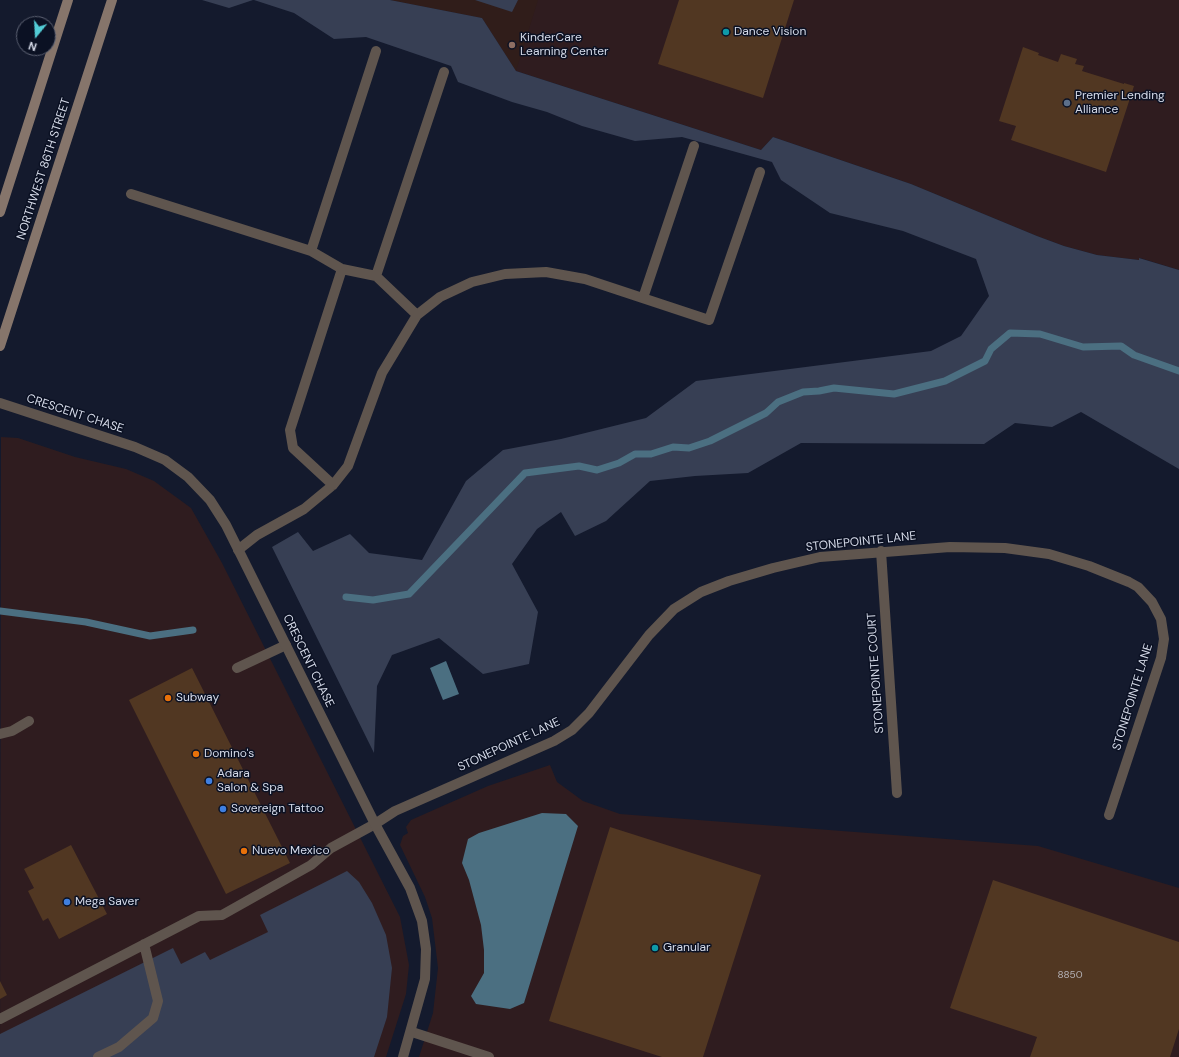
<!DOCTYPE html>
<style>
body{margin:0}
#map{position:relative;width:1179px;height:1057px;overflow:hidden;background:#141a2d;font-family:"DM Sans",sans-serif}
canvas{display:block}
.north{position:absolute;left:16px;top:16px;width:40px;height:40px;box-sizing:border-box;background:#0b1123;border:1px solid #5c6172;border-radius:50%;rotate:198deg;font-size:11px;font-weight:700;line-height:16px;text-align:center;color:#d5dae8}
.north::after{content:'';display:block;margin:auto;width:14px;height:18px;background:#52ccd6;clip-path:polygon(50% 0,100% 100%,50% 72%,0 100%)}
</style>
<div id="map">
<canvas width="1179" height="1057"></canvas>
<div class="north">N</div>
</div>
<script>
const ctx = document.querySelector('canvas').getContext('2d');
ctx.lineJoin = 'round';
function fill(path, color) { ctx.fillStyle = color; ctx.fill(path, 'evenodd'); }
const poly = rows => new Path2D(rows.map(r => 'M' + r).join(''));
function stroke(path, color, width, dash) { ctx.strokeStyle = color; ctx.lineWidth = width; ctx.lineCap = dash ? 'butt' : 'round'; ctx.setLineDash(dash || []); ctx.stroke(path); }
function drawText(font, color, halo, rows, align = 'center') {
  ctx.font = font + ' "DM Sans",sans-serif'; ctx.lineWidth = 3; ctx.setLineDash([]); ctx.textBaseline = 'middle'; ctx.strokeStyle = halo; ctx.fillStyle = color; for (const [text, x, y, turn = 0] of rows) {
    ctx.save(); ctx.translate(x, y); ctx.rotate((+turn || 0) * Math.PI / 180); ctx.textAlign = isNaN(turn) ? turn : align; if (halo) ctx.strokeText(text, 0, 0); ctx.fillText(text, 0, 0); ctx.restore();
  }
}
fill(poly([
 [390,0,1179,0,1179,270,1140,258,1139,260,1097,255,1064,246,1037,236,911,184,773,137,761,150,516,71,482,18],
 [1,437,18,438,75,457,126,469,154,481,191,508,222,563,400,917,409,965,406,994,386,1057,0,1057],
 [550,765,557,782,583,801,620,814,1038,846,1179,888,1179,1057,419,1057,433,1013,438,968,432,918,425,897,400,845,403,836,408,833,406,827,411,820,488,786]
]), '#2f1c1f');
fill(poly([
 [390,0,538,0,516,71,482,18]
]), '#301d1a');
fill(poly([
 [202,0,253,0,229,8],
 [254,0,390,0,482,18,516,71,761,150,773,137,911,184,1037,236,1064,246,1097,255,1139,260,1139,258,1179,270,1179,469,1081,412,1052,427,1015,423,984,444,801,443,748,473,695,476,650,481,606,521,575,536,561,512,537,529,512,564,538,612,529,664,483,674,439,638,392,655,377,686,374,753,272,547,298,532,313,551,350,534,369,553,422,560,466,481,503,450,561,439,646,418,696,381,931,351,961,336,989,296,976,259,903,231,830,213,781,180,772,162,682,137,635,141,582,126,547,112,512,102,458,82,451,66,366,37,334,39,294,13],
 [475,0,518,0,512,12],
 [347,871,359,882,372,903,386,935,392,968,387,1017,374,1057,0,1057,0,1034,173,948,181,964,205,952,210,960,268,932,260,915]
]), '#373f54');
fill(poly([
 [446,661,459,694,443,700,430,668],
 [542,813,566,814,578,826,524,1003,510,1009,476,1004,471,996,484,973,484,950,481,925,469,880,462,863,468,839,479,833]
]), '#4b6f81');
stroke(poly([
 [346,597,373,600,409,594,525,473,579,466,597,470,619,463,635,454,651,454,673,447,689,448,710,441,766,413,778,402,803,392,819,391,834,388,894,394,945,381,985,361,991,349,1010,333,1040,334,1083,347,1121,346,1134,355,1179,371],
 [0,611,86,622,150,636,193,630]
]), '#4b6f81', 7);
fill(poly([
 [679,0,794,0,763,98,658,64],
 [1023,47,1039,53,1038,55,1058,62,1061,54,1077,59,1075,64,1084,66,1082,71,1124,84,1124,83,1134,86,1106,172,1011,140,1016,126,999,121],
 [192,668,290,863,226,894,129,700],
 [610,827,761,875,703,1057,662,1057,549,1021],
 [71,845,107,914,59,939,48,918,43,921,28,891,34,888,24,869],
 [993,880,1179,942,1179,1029,1170,1057,1030,1057,1037,1037,950,1008],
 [0,981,7,995,0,999]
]), '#513722');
stroke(poly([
 [131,194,311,251,342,269,290,430,293,448,333,485],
 [311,251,376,51],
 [342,269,376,276,417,315],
 [376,276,444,72],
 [643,298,694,146],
 [238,550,257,535,304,509,333,485,348,466,382,373,417,315,440,297,472,282,505,274,546,272,585,279,709,320,760,172],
 [237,668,286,645],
 [0,734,12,731,29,721],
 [0,1019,199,916,222,915,311,865,331,848,375,824],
 [412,1032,489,1057],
 [98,1057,119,1047,153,1018,158,1001,144,944]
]), '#5f554e', 10);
stroke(poly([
 [0,403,135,447,165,460,188,477,210,500,226,525,375,824,410,888,422,921,426,949,425,979,403,1057],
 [881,551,897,793],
 [375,824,395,811,554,741,572,730,589,713,649,635,674,609,701,592,729,581,773,568,820,557,950,547,1005,548,1049,554,1089,566,1129,582,1138,587,1152,602,1161,619,1164,639,1161,658,1109,815]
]), '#5f554e', 10);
stroke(poly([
 [0,212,68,0],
 [0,346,112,0]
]), '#86756b', 10);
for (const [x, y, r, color] of [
 [726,32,4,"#0f9aa8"],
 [512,45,4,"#8d6e63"],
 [1067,103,4,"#5c6f8a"],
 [168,698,4,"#e8710a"],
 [196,754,4,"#e8710a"],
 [209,781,4,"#3f7fe0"],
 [223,809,4,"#3f7fe0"],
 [244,851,4,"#e8710a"],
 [67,902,4,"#3f7fe0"],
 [655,948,4,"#0f9aa8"]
]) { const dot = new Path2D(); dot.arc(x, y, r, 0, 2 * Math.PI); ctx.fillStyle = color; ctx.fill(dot); stroke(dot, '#0b1123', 1.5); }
drawText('10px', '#b4b1b6', null, [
 ["8850",1070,975]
]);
drawText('12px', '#d5dae8', '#0b1123', [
 ["Dance Vision",734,32],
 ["KinderCare",520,38],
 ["Learning Center",520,52],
 ["Premier Lending",1075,96],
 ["Alliance",1075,110],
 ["Subway",176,698],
 ["Domino's",204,754],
 ["Adara",217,774],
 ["Salon & Spa",217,788],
 ["Sovereign Tattoo",231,809],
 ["Nuevo Mexico",252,851],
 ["Mega Saver",75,902],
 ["Granular",663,948]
], 'left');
drawText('12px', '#d5dae8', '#0b1123', [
 ["NORTHWEST 86TH STREET",44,169,-72],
 ["CRESCENT CHASE",75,414,18],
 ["STONEPOINTE LANE",861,542,-6],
 ["CRESCENT CHASE",308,661,64],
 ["STONEPOINTE COURT",876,673,-94],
 ["STONEPOINTE LANE",1133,697,-73],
 ["STONEPOINTE LANE",509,745,-25]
]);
</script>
